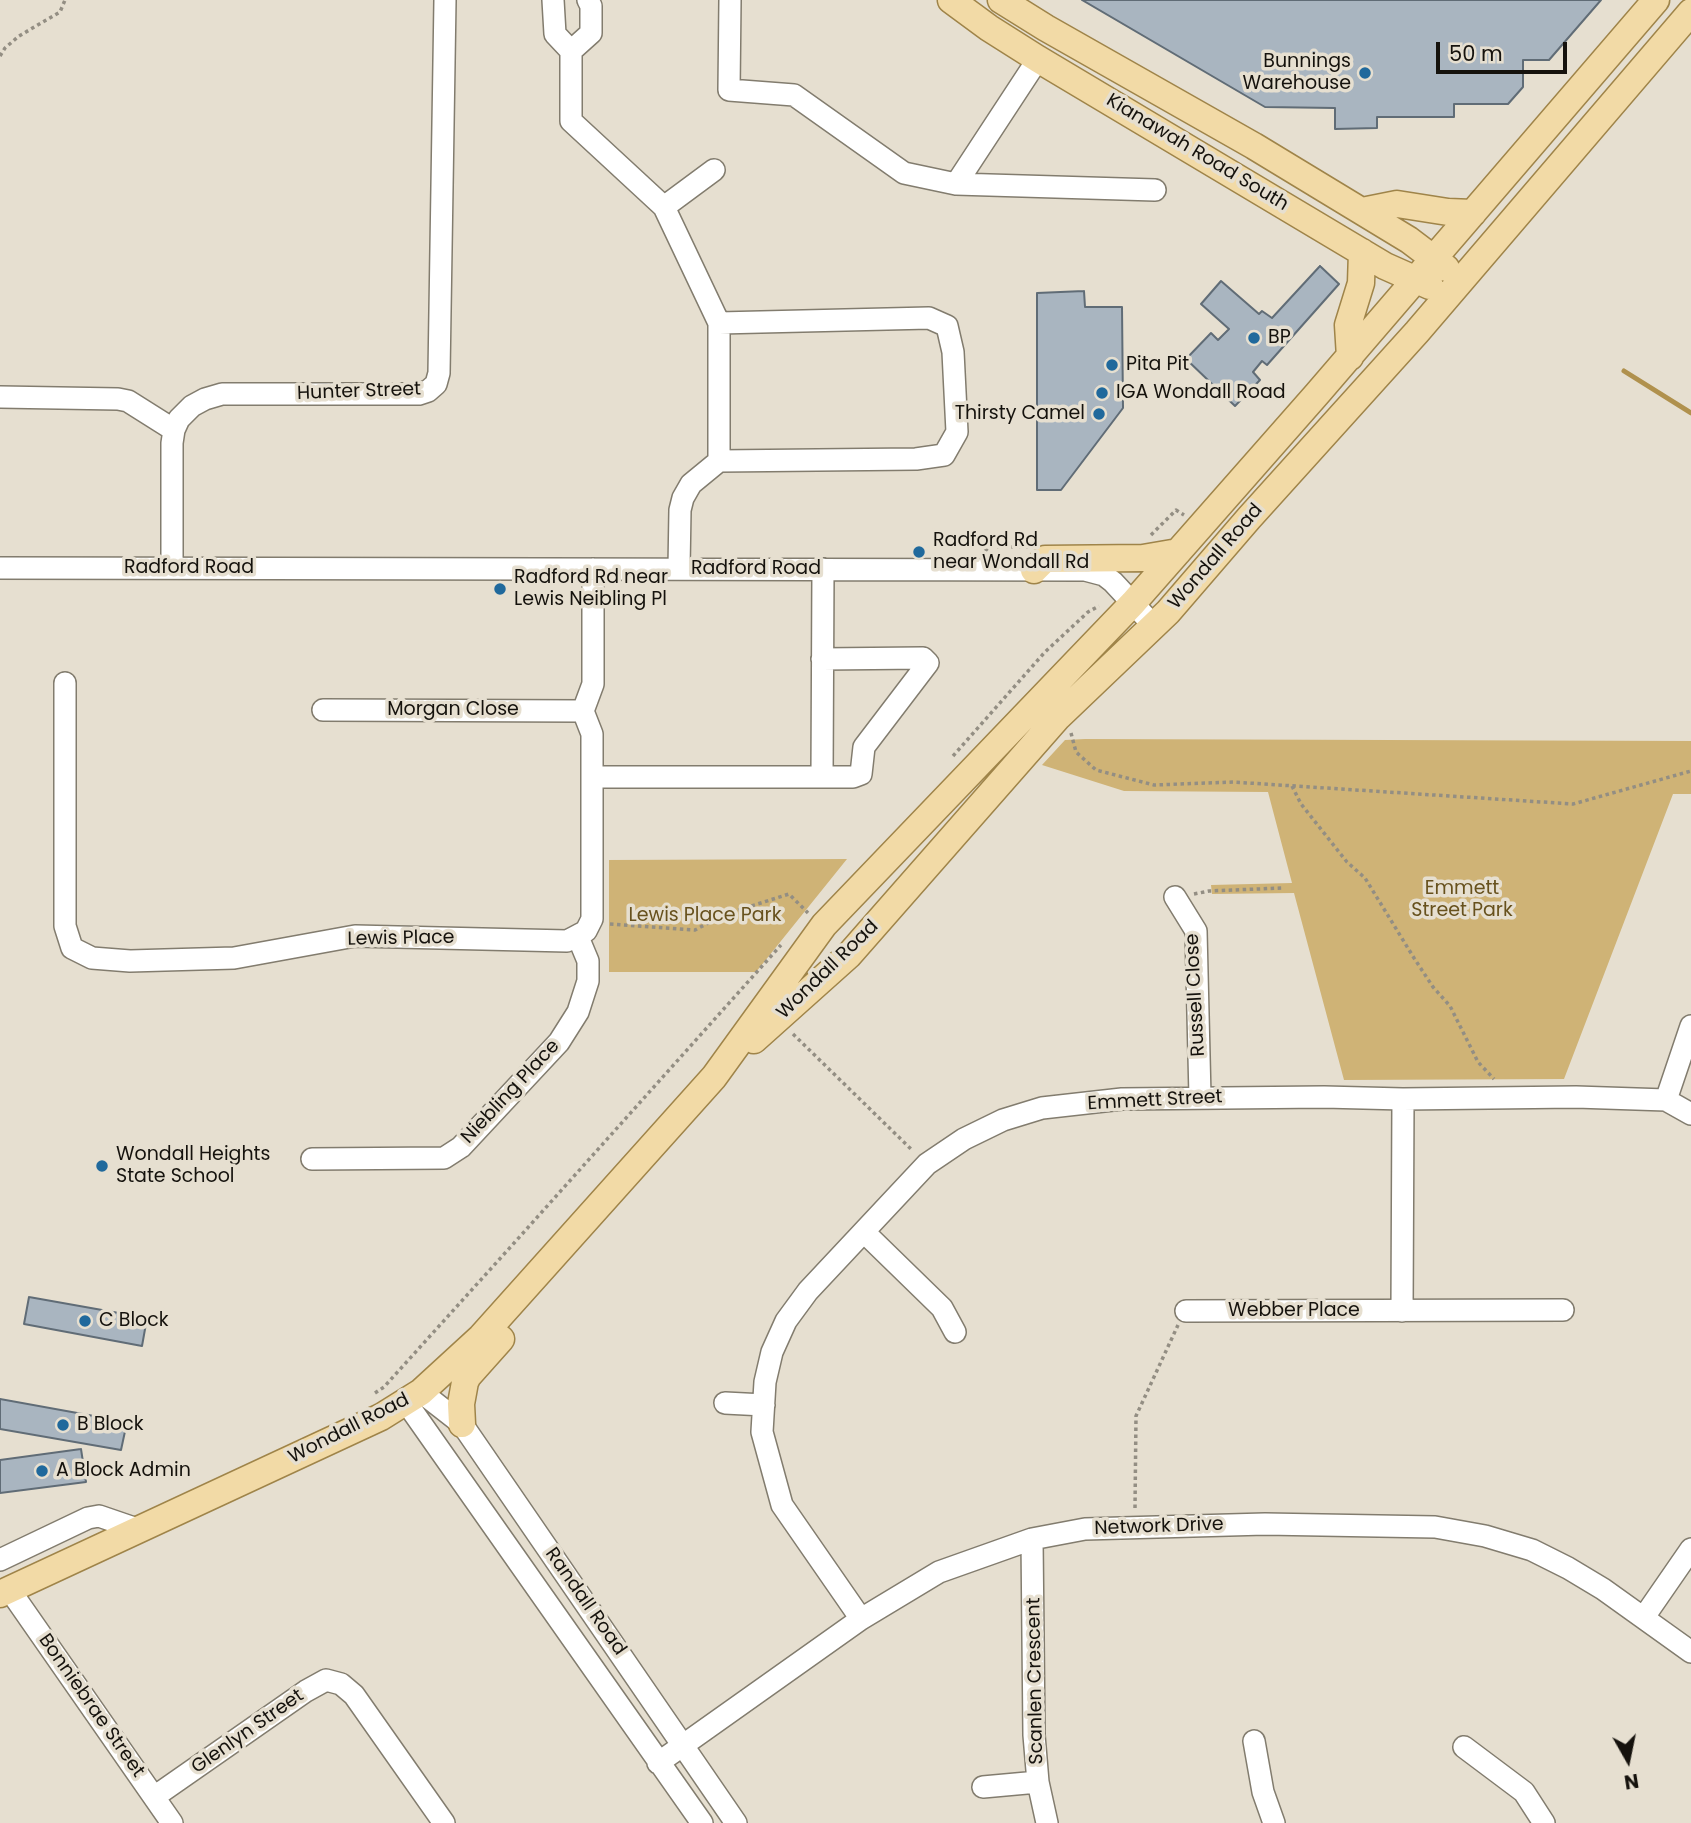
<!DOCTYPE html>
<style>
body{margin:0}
#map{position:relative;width:1691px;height:1823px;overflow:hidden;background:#e6dfd0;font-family:Poppins,sans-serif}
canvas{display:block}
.north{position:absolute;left:1593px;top:1725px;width:70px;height:70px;-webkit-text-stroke:5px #e6dfd0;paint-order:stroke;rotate:171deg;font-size:19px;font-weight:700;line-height:28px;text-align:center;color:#15120d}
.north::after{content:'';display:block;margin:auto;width:24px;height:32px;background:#15120d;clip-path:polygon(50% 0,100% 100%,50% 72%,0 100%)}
.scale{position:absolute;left:1436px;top:42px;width:131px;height:32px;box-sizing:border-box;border:4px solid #15120d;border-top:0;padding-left:9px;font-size:21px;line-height:24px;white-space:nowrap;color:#15120d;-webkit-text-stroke:5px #e6dfd0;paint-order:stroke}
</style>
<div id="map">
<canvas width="1691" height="1823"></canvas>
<div class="north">N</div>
<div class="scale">50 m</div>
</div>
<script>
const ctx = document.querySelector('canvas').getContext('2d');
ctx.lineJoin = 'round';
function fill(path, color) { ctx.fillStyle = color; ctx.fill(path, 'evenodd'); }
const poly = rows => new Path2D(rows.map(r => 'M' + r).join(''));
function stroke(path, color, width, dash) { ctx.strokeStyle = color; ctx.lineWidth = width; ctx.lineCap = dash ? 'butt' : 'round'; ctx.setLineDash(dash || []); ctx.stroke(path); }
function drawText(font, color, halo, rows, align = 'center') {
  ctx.font = font + ' Poppins,sans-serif'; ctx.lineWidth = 7; ctx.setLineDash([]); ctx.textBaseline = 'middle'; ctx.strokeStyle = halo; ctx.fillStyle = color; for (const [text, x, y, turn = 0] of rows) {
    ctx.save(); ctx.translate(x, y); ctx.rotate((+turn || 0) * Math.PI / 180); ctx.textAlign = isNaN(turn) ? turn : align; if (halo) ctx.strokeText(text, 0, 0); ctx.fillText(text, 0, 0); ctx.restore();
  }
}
fill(poly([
 [1085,739,1691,741,1691,794,1673,794,1564,1079,1344,1080,1294,893,1212,894,1211,885,1292,883,1268,792,1124,791,1042,765,1065,740],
 [847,859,756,972,609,972,609,860]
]), '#cfb376');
stroke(poly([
 [1624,371,1691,413]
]), '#b0914d', 5);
const building = poly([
 [1082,0,1601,0,1549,60,1523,60,1523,87,1508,104,1454,104,1454,117,1377,117,1377,128,1335,129,1335,108,1265,107,1082,0],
 [1320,266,1339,284,1267,365,1262,361,1253,372,1260,380,1235,406,1186,359,1211,333,1218,340,1229,329,1201,304,1221,281,1259,314,1262,311,1272,318,1320,266],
 [1084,291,1085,307,1122,307,1123,408,1061,490,1037,490,1037,293,1084,291],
 [29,1297,147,1318,142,1346,24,1324,29,1297],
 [0,1399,127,1422,121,1450,0,1429,0,1399],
 [81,1449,86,1482,0,1493,0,1460,81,1449]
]);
fill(building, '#a9b5c0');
stroke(building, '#606c76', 2);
const minor = poly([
 [553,0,555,34,571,51,571,121,664,207,719,323,719,461,691,484,683,498,680,510,679,568],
 [730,0,729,90,794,95,904,173,956,184,1155,190],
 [571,51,591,33,591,6,588,0],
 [956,184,1038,59],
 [664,207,714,170],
 [719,323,929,318,947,326,953,352,957,432,944,455,916,459,719,461],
 [0,397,118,399,128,401,174,430],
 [0,568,1085,570,1104,575,1113,582,1154,626],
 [172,568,172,443,174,430,179,419,192,406,205,399,222,394,419,394,428,391,436,384,439,373,445,0],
 [65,683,65,926,72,948,92,958,130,961,234,958,355,936,567,941,586,931,592,919,592,734,583,711,593,684,593,569],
 [323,710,583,711],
 [592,777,822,777,823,569],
 [822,777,853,777,861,774,864,747,928,663,923,658,822,659],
 [1175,897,1196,931,1200,1097],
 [1666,1100,1691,1026],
 [312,1159,444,1158,461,1147,559,1042,578,1012,588,981,588,961,578,937],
 [864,1232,942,1308,955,1332],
 [1186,1311,1563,1310],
 [1402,1311,1403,1099],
 [421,1392,462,1424,736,1823],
 [406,1402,702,1823],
 [725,1403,764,1405],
 [1032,1539,1034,1735,1038,1782,1047,1823],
 [0,1560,88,1518,99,1516,137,1529],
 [9,1589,172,1823],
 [1644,1617,1691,1549],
 [861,1619,782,1505,762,1432,765,1382,772,1352,786,1321,808,1291,927,1164,964,1139,1003,1120,1042,1108,1122,1099,1324,1097,1403,1099,1576,1097,1666,1100,1691,1114],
 [1254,1741,1263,1792,1274,1823],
 [1464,1747,1524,1792,1544,1823],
 [658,1763,861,1619,939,1572,1032,1539,1085,1529,1265,1524,1435,1527,1485,1536,1532,1550,1568,1568,1603,1589,1691,1652],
 [983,1787,1038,1782],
 [154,1797,306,1691,326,1680,341,1684,354,1695,444,1823]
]);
const major = poly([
 [951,0,989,28,1038,59,1385,266,1430,286],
 [1001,0,1046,28,1254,146,1409,240,1446,268],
 [1362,211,1397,204,1448,212,1473,213],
 [1350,357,1348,325,1361,283,1362,252],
 [1034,570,1045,559,1143,558,1178,552],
 [754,1040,849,955,1058,717,1168,612,1249,518,1417,332,1691,12],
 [462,1424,461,1404,465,1382,468,1376,501,1339],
 [0,1594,381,1417,421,1392,481,1337,714,1077,824,925,1133,603,1317,394,1656,0]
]);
stroke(minor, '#827c6e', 24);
stroke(major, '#9f8449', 29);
stroke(poly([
 [0,56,5,48,19,36,60,12,65,0],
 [1151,535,1176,510,1184,515],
 [985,551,989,547,1029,547],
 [1071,733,1076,752,1096,770,1154,785,1233,782,1573,804,1691,771],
 [953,756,1045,652,1088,612,1099,606],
 [1292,786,1301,804,1347,862,1365,878,1414,958,1433,987,1450,1006,1478,1062,1494,1079],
 [1194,894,1209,891,1282,888],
 [610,924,695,930,723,915,789,894,808,913],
 [793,1034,913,1151],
 [375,1393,384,1387,515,1242,781,945],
 [1135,1508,1136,1416,1178,1325]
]), '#938e83', 3.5, [3.5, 3.5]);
stroke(minor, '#fff', 21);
stroke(major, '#f2daa6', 26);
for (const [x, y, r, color] of [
 [1365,73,7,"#20699c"],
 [1254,338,7,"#20699c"],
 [1112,365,7,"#20699c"],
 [1102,393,7,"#20699c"],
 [1099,414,7,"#20699c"],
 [919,552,7,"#20699c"],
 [500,589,7,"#20699c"],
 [102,1166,7,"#20699c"],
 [85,1321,7,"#20699c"],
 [63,1425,7,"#20699c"],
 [42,1471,7,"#20699c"]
]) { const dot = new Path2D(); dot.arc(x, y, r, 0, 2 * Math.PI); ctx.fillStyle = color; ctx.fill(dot); stroke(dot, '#e6dfd0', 2.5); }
drawText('19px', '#15120d', '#e6dfd0', [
 ["Bunnings",1351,62,"right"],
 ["Warehouse",1351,84,"right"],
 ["BP",1268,338],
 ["Pita Pit",1126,365],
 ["IGA Wondall Road",1116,393],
 ["Thirsty Camel",1085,414,"right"],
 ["Radford Rd",933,541],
 ["near Wondall Rd",933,563],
 ["Radford Rd near",514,578],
 ["Lewis Neibling Pl",514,600],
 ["Wondall Heights",116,1155],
 ["State School",116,1177],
 ["C Block",99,1321],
 ["B Block",77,1425],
 ["A Block Admin",56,1471]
], 'left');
drawText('19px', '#15120d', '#e6dfd0', [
 ["Kianawah Road South",1197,153,31],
 ["Hunter Street",359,392,-2],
 ["Wondall Road",1216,557,-49],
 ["Radford Road",189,568],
 ["Radford Road",756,569],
 ["Morgan Close",453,710],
 ["Lewis Place",401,939,-1],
 ["Wondall Road",828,970,-44],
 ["Russell Close",1196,995,-93],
 ["Niebling Place",511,1092,-47],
 ["Emmett Street",1155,1101,-3],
 ["Webber Place",1294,1311],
 ["Wondall Road",349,1429,-27],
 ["Network Drive",1159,1527,-2],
 ["Randall Road",585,1602,55],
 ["Scanlen Crescent",1036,1681,-91],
 ["Bonniebrae Street",91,1706,55],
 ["Glenlyn Street",248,1732,-35]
]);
drawText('19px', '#67511d', '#e6dfd0', [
 ["Emmett",1462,889],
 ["Street Park",1462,911],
 ["Lewis Place Park",705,916]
]);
</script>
